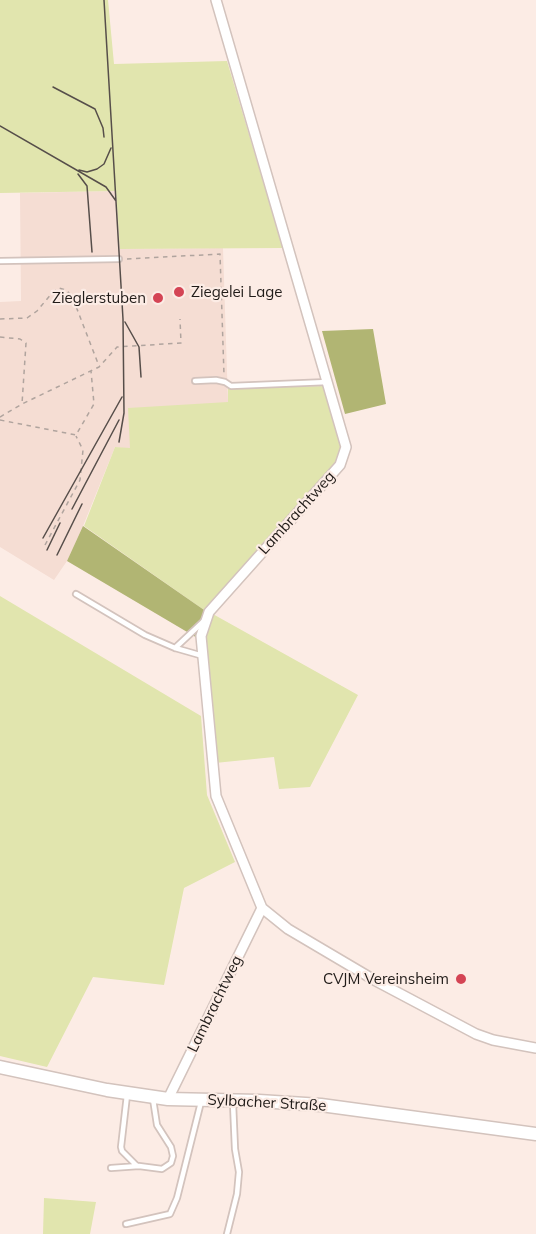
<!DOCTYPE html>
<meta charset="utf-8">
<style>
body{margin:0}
canvas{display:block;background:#fcece5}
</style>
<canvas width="536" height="1234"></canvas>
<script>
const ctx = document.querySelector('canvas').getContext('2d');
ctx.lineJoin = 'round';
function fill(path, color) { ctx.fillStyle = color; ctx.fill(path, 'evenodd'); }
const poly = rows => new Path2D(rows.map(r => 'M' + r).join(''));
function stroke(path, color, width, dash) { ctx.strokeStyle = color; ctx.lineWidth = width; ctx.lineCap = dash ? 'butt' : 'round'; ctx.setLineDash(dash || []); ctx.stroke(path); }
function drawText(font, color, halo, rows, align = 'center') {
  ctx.font = font + ' Mulish,sans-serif'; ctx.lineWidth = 4.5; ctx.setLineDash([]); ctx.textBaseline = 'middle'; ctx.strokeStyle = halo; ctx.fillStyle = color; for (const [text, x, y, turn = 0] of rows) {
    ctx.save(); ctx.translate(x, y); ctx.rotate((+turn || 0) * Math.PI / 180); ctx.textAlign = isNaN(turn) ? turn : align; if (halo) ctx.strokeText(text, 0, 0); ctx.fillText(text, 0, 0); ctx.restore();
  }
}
fill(poly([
 [116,191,121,249,223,248,228,402,130,449,115,447,83,526,67,561,54,580,0,547,0,302,21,301,20,193]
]), '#f5ddd3');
fill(poly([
 [0,0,108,0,114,64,227,61,283,248,120,249,116,191,0,193],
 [326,386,343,447,337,461,207,612,84,526,115,447,130,448,128,408,228,402,228,388],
 [0,596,201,716,207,795,235,862,184,888,164,985,93,977,47,1067,0,1056],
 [211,613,358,695,310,787,279,789,274,757,215,763,205,632],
 [44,1198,96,1202,90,1234,43,1234]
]), '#e1e5ae');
fill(poly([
 [373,329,386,404,345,414,322,331],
 [83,526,207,612,199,639,67,561]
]), '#b1b573');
const service = poly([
 [0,261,119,259],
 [195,381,216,380,225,382,231,386,328,382],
 [76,594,145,635,175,648,203,656],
 [175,648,205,620],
 [127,1095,121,1147,122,1151,137,1166],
 [111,1168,139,1166,162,1169,171,1163,173,1156,171,1147,157,1125,153,1099],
 [126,1224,170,1214,177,1198,201,1102],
 [227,1234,237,1194,239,1172,235,1149,233,1103]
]);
const minor = poly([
 [216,0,346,447,340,465,209,612,201,636,216,796,262,908,288,929,376,981,476,1034,493,1040,536,1048],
 [168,1099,262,908]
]);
const secondary = poly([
 [0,1067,107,1090,168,1099,259,1101,321,1105,536,1134]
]);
stroke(service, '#d3c3bd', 8);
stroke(minor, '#d3c3bd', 12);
stroke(secondary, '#d3c3bd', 15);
stroke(poly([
 [127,259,220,254,224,375],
 [0,319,27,318,37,311,52,293,59,288,66,290,72,296,99,366],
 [0,337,20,339,26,343,22,404],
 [0,417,22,404,99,367,117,347,181,343,180,319],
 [0,420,76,435,94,404,91,371],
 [45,545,80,480,83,450,76,436]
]), '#b0a49e', 1.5, [4.5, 4.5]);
stroke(service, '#fff', 4.5);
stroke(minor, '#fff', 9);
stroke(secondary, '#fff', 12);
stroke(poly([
 [104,0,123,319,124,413,119,442],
 [53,87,95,109,103,128,104,137],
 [0,126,106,187,116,201],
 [79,170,87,172,97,169,104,164,111,148],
 [78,174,87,186,92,252],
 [125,322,139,347,141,377],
 [72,509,119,420],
 [43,538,122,397],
 [47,550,60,523],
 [57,555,82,504]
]), '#564e4a', 1.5);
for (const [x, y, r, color] of [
 [179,292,6,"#d44454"],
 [158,298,6,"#d44454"],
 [461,979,6,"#d44454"]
]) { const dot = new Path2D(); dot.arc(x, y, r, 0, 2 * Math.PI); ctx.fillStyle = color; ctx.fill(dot); stroke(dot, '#fcece5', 2); }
drawText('15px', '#201b18', '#fcece5', [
 ["Ziegelei Lage",191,292,"left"],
 ["Zieglerstuben",146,298],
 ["CVJM Vereinsheim",449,979]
], 'right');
drawText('15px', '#201b18', '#fcece5', [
 ["Lambrachtweg",297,513,-48],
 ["Lambrachtweg",215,1004,-64],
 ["Sylbacher Straße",267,1103,3]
]);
</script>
